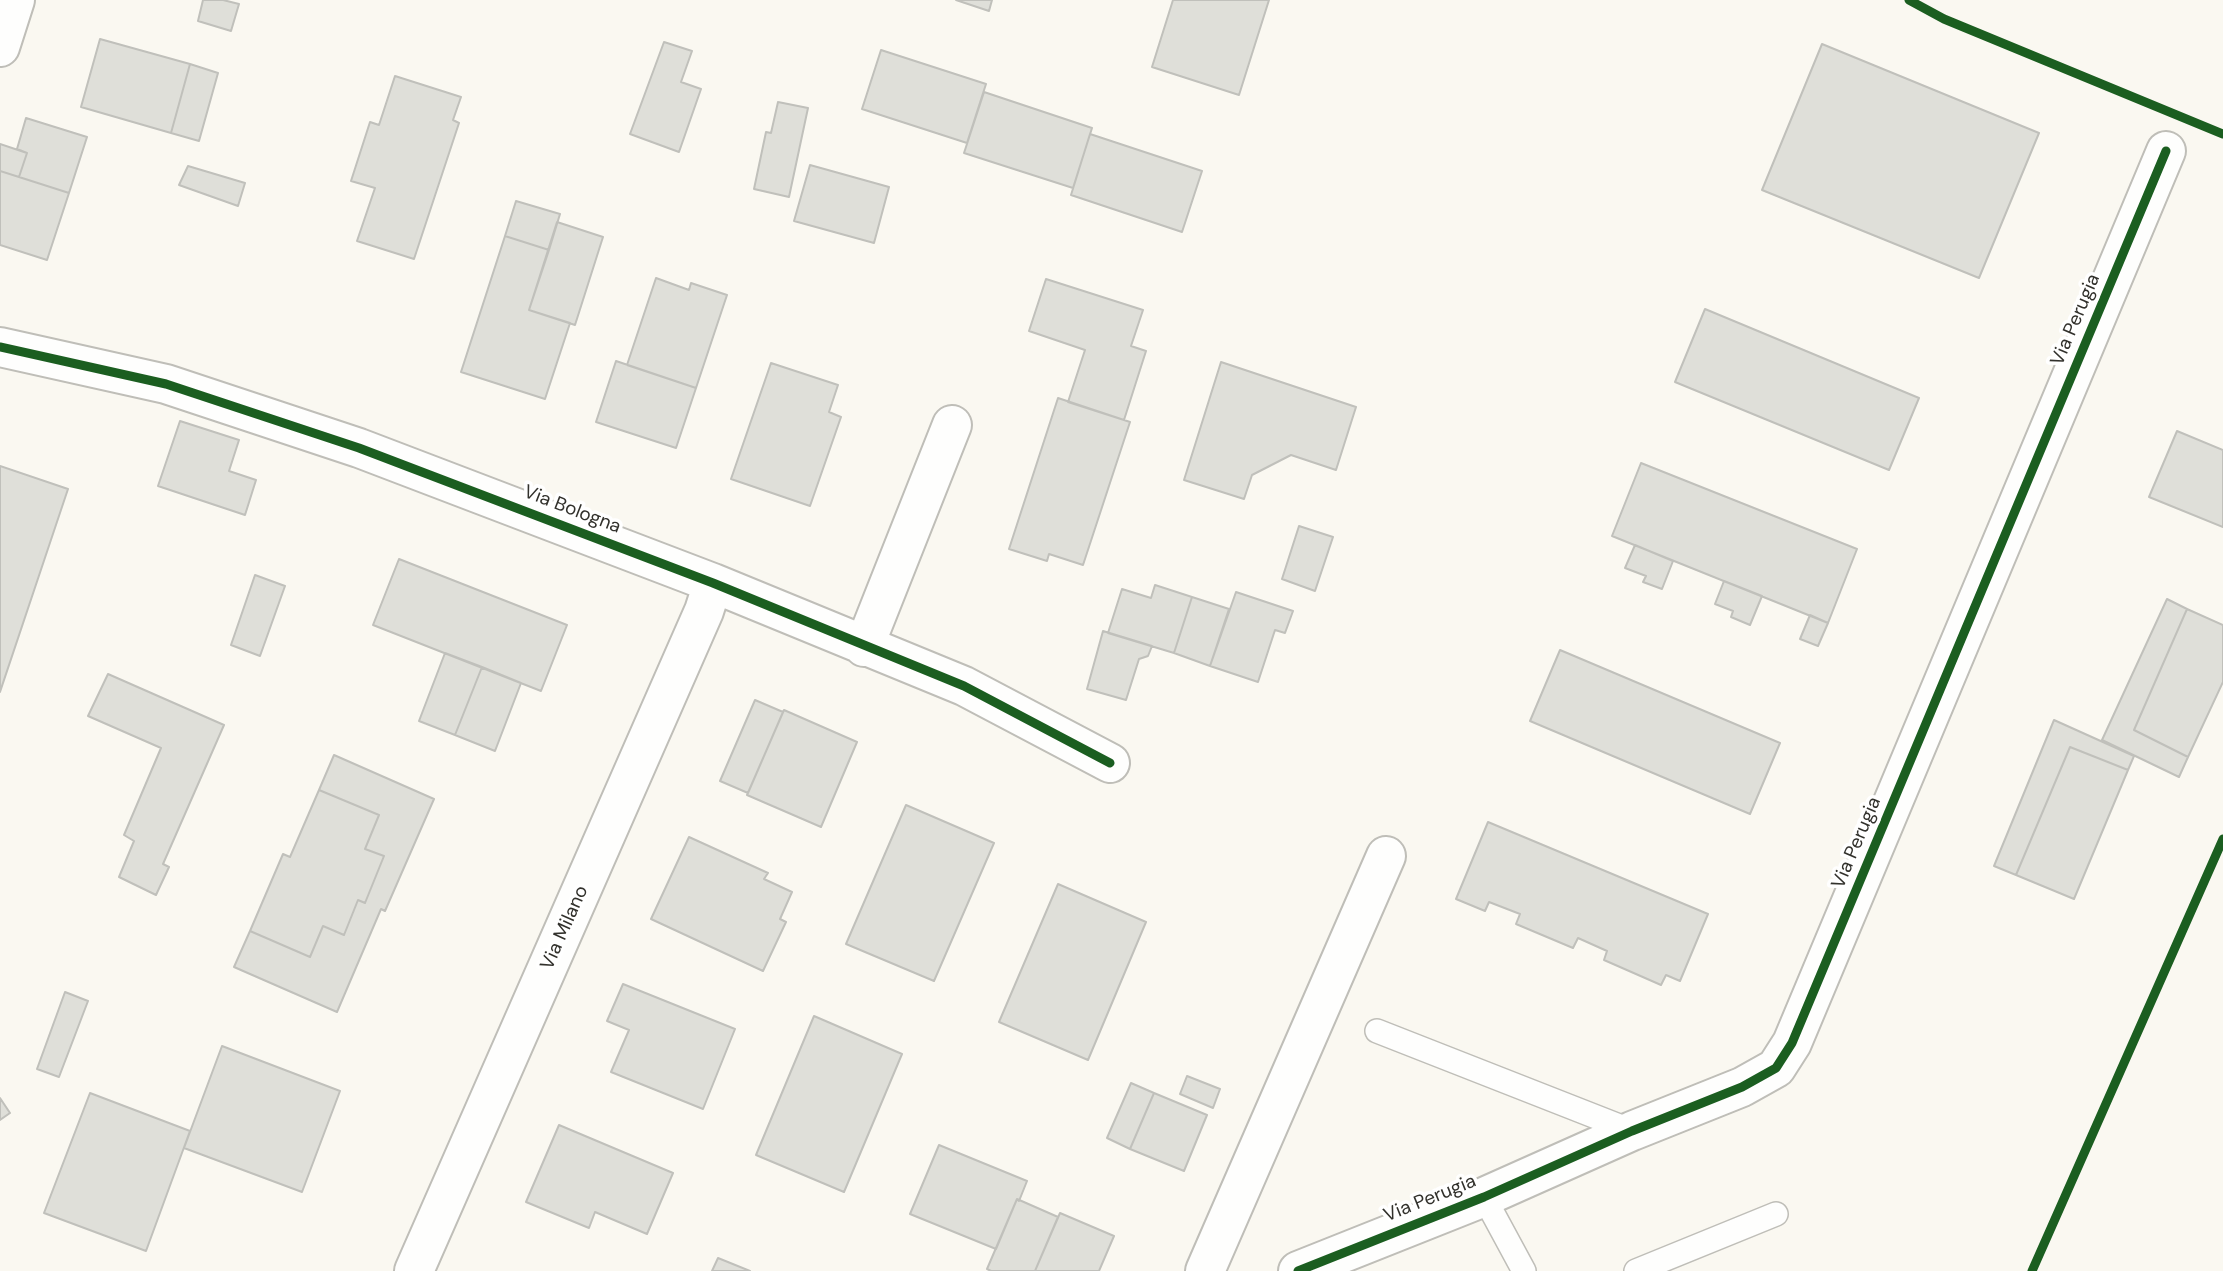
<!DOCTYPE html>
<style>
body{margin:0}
canvas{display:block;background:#faf8f1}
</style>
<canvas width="2223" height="1271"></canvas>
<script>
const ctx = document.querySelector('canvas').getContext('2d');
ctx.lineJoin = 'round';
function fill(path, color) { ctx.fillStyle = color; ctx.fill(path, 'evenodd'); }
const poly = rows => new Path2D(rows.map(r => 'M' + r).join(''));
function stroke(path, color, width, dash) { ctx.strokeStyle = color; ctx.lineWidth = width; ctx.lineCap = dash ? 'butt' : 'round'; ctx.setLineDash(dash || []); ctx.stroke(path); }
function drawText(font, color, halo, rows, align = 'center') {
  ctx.font = font + ' "DM Sans",sans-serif'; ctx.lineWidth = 7; ctx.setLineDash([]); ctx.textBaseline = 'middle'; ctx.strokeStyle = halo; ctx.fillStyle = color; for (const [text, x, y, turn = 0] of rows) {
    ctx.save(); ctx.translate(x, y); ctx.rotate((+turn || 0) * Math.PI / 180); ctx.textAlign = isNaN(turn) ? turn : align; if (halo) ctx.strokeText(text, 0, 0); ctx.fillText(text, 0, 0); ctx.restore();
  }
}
const building = poly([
 [203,0,223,0,239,4,231,31,198,21,203,0],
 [956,0,992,0,989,11,956,0],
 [1173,0,1269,0,1239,95,1152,67,1173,0],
 [100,39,190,64,171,133,81,107,100,39],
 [664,42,692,51,681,82,701,89,679,152,630,134,664,42],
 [1822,44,2039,133,1979,278,1762,190,1822,44],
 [881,50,986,84,967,143,862,109,881,50],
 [190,64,218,73,199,141,171,133,190,64],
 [395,76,461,97,453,120,459,123,414,259,357,241,375,188,351,181,370,122,379,125,395,76],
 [984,92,1092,128,1073,188,964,153,984,92],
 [778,102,808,108,789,197,754,189,766,132,771,133,778,102],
 [26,118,87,137,69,193,19,177,27,153,17,149,26,118],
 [1090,134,1202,171,1182,232,1071,195,1090,134],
 [0,144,27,153,19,177,0,171,0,144],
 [810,165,889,187,874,243,794,221,810,165],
 [188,166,245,183,238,206,179,185,188,166],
 [0,171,69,193,47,260,0,245,0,171],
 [516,201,560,214,549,250,505,236,516,201],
 [557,222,603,237,575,325,529,310,557,222],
 [505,236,549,250,529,310,570,323,545,399,461,372,505,236],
 [656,278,689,290,691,283,727,295,696,388,627,365,656,278],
 [1046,279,1143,310,1131,346,1146,351,1124,420,1068,402,1085,350,1029,331,1046,279],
 [1705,309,1919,398,1889,470,1675,382,1705,309],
 [616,361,696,388,676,448,596,422,616,361],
 [1221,362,1356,407,1336,470,1291,455,1252,475,1244,499,1184,480,1221,362],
 [771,363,838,385,829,412,841,417,810,506,731,479,771,363],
 [1058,398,1130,422,1083,565,1049,554,1047,561,1009,549,1058,398],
 [180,421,239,440,229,471,256,480,245,515,158,486,180,421],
 [2177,431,2223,450,2223,527,2149,497,2177,431],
 [1641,463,1857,549,1828,623,1612,536,1641,463],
 [0,466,68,489,0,692,0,466],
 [1299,526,1333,537,1315,591,1282,579,1299,526],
 [1635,545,1673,561,1662,589,1643,582,1646,576,1625,568,1635,545],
 [399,559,567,625,541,691,373,625,399,559],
 [255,575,285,586,260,656,231,645,255,575],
 [1724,581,1762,596,1750,625,1731,617,1733,611,1715,604,1724,581],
 [1155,585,1192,597,1174,653,1108,633,1122,589,1151,598,1155,585],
 [1236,592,1293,611,1285,633,1275,630,1258,682,1210,666,1236,592],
 [1192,597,1229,609,1210,666,1174,653,1192,597],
 [2167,599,2187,609,2134,730,2188,757,2179,777,2102,740,2167,599],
 [2187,609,2223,625,2223,682,2188,757,2134,730,2187,609],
 [1810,615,1828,623,1818,646,1800,639,1810,615],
 [1103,631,1152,646,1148,656,1139,659,1126,700,1087,689,1103,631],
 [1560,650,1780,743,1750,814,1530,721,1560,650],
 [445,653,482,667,455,735,419,721,445,653],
 [482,667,521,683,495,751,455,735,482,667],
 [108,674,224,725,163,864,169,867,156,895,119,877,134,841,124,835,161,748,88,716,108,674],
 [755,700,783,712,748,793,720,781,755,700],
 [784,710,857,742,821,827,747,795,784,710],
 [2054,720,2134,756,2128,770,2070,747,2016,875,1994,866,2054,720],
 [2070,747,2128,770,2074,899,2016,875,2070,747],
 [334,755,434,799,385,911,381,909,337,1012,234,967,250,931,310,957,323,926,344,935,358,900,365,903,384,856,365,849,379,815,319,790,334,755],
 [319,790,379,815,365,849,384,856,365,903,358,900,344,935,323,926,310,957,250,931,283,854,290,857,319,790],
 [906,805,994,843,934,981,846,944,906,805],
 [1488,822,1708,914,1680,981,1666,975,1661,985,1604,960,1607,951,1578,938,1573,948,1516,924,1520,914,1489,902,1485,911,1456,899,1488,822],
 [689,837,768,873,764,879,792,892,780,919,786,922,763,971,651,919,689,837],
 [1058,884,1146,922,1088,1060,999,1022,1058,884],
 [623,984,735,1029,703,1109,611,1072,629,1030,607,1021,623,984],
 [65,992,88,1001,59,1077,37,1069,65,992],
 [814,1016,902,1054,844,1192,756,1155,814,1016],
 [222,1046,340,1091,302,1192,184,1148,222,1046],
 [1187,1076,1220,1089,1213,1108,1180,1094,1187,1076],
 [1131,1083,1154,1093,1130,1149,1107,1138,1131,1083],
 [90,1093,190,1131,146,1251,44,1213,90,1093],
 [1154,1093,1207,1115,1184,1171,1130,1149,1154,1093],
 [0,1098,10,1113,0,1120,0,1098],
 [559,1125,673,1173,647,1234,595,1212,589,1228,526,1202,559,1125],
 [939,1145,1027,1181,1019,1201,1017,1199,996,1249,910,1214,939,1145],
 [1017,1199,1058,1217,1035,1271,991,1271,987,1269,1017,1199],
 [1060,1213,1114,1236,1099,1271,1035,1271,1060,1213],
 [718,1258,750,1271,712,1271,718,1258]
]);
fill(building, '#dfdfd9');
stroke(building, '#c0c0bb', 2);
const lane = poly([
 [1377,1031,1632,1131],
 [1484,1197,1524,1271],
 [1636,1271,1776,1214]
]);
const street = poly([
 [0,347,166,384,359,448,713,583,964,686,1110,763],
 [864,647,952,425],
 [414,1271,704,611,713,583],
 [1205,1271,1386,856],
 [1298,1271,1484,1197,1632,1131,1742,1087,1776,1068,1792,1043,2166,151]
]);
const secondary = poly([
 [0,47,15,0]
]);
stroke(lane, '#bfbeb8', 26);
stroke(street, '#bfbeb8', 42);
stroke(secondary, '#bfbeb8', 42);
stroke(lane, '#fefefd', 23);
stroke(street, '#fefefd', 38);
stroke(secondary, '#fefefd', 38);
stroke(poly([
 [1909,0,1944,19,2223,134],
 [0,347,166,384,359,448,713,583,964,686,1110,763],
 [1298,1271,1484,1197,1632,1131,1742,1087,1776,1068,1792,1043,2166,151],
 [2032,1271,2223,839]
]), '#1b5e20', 9);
drawText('19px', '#32312c', '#fff', [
 ["Via Perugia",2076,320,-67],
 ["Via Bologna",572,510,21],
 ["Via Perugia",1857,843,-67],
 ["Via Milano",565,928,-66],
 ["Via Perugia",1430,1199,-22]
]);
</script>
